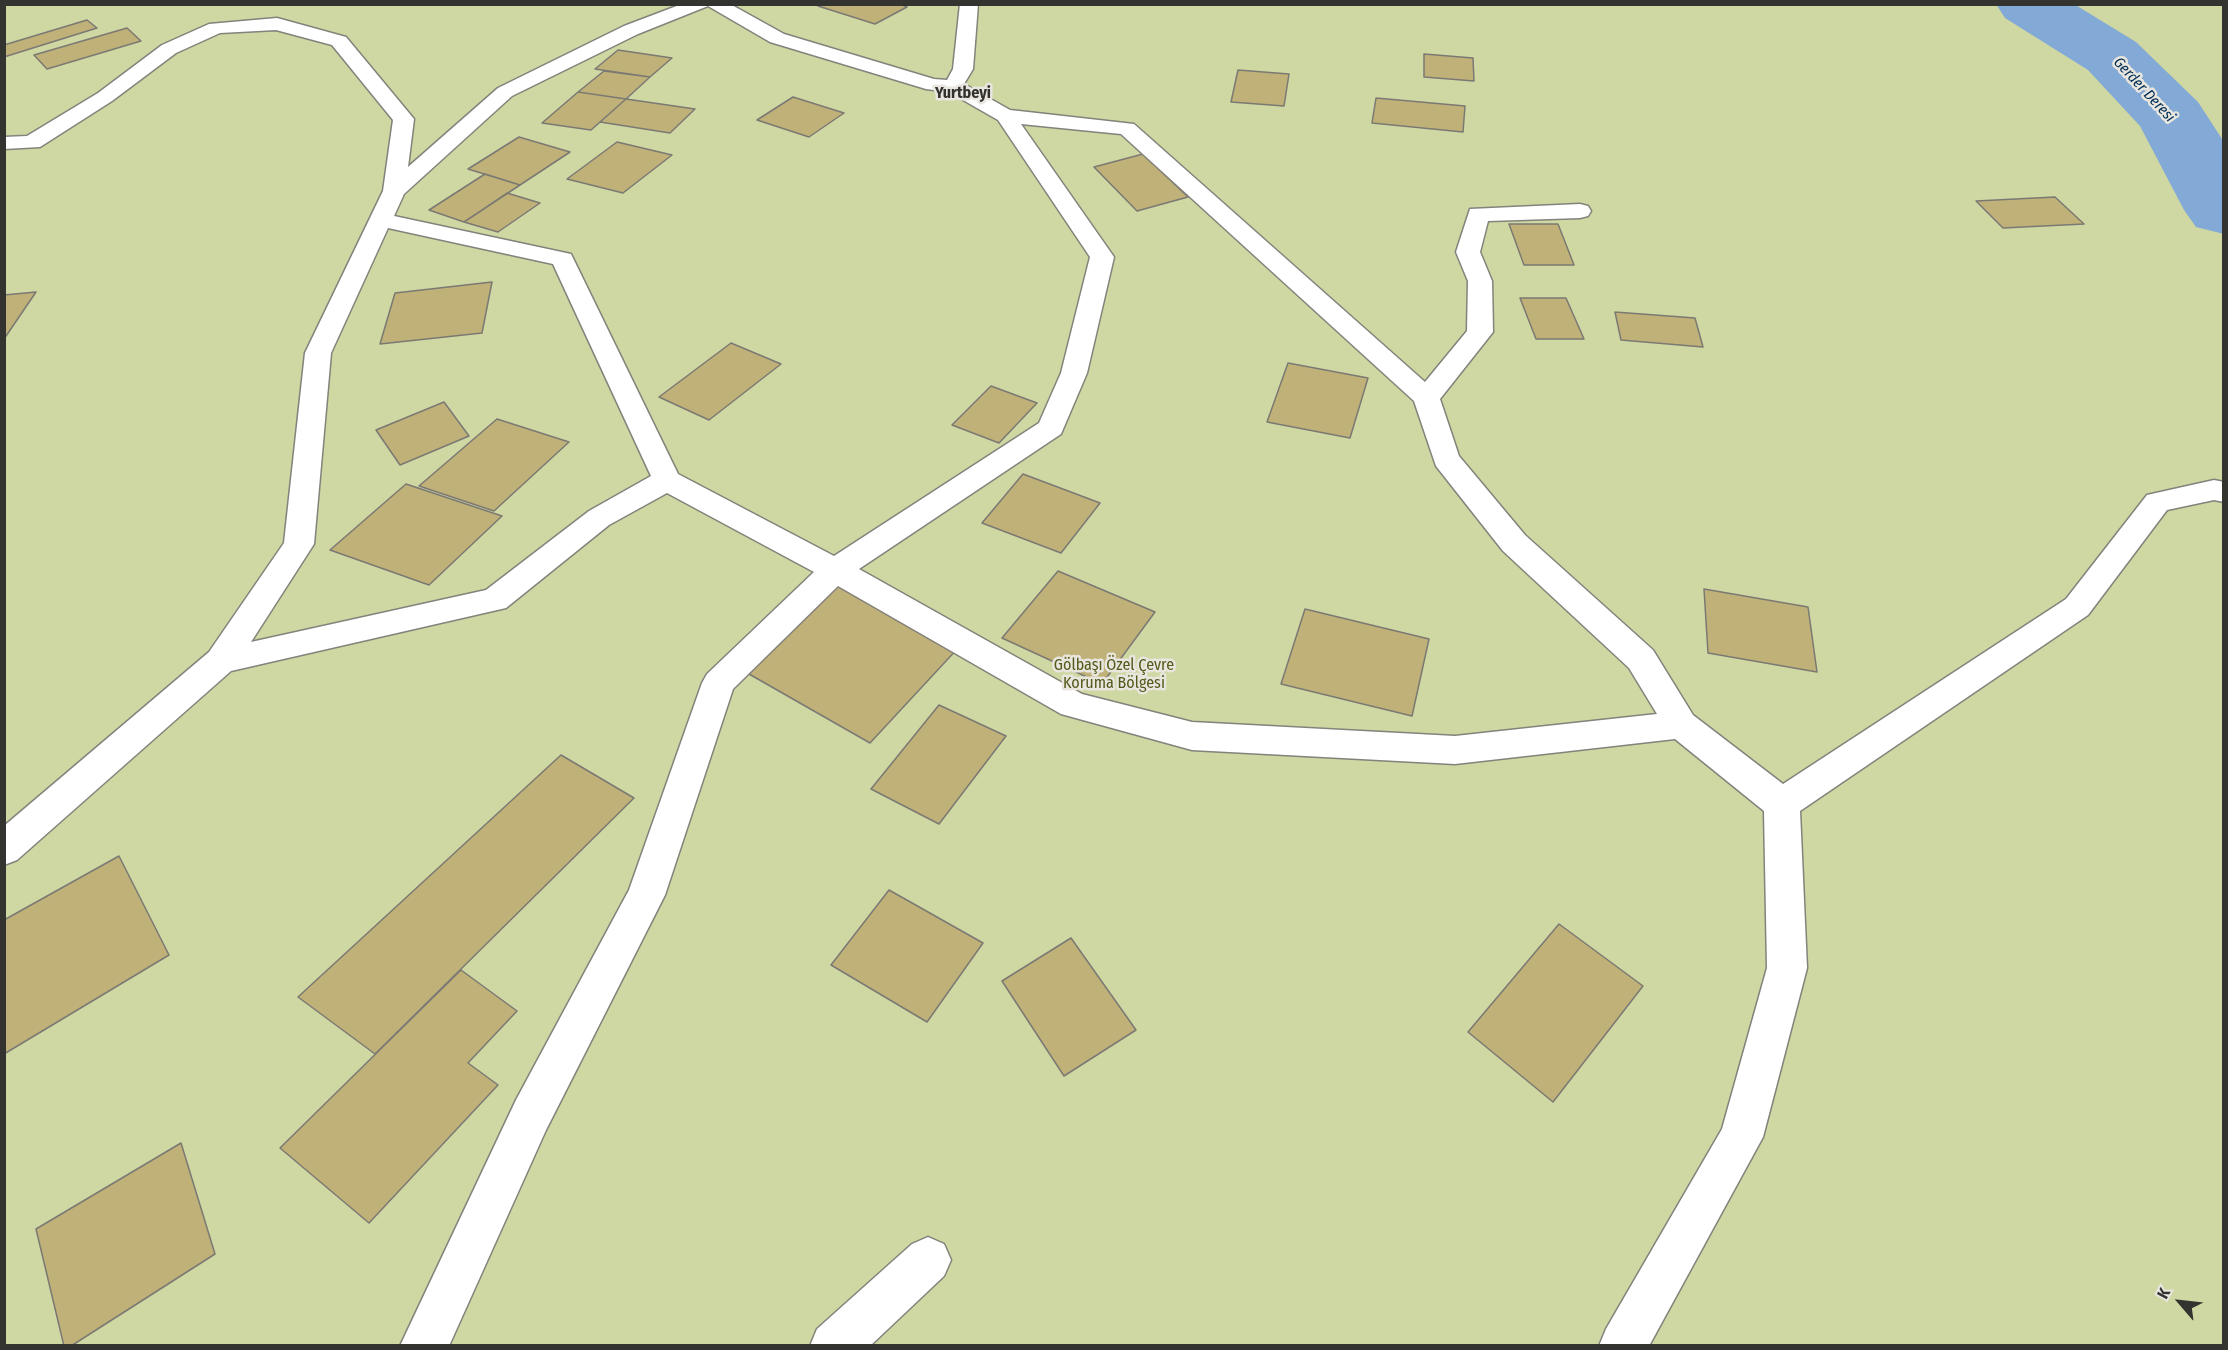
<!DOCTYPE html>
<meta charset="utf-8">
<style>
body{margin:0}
#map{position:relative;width:2228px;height:1350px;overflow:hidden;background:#e8e6df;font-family:"Fira Sans Condensed",sans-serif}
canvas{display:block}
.frame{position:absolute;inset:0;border:6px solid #333330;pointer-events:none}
.north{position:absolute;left:2150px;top:1272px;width:60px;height:60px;-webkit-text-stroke:4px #e8e6df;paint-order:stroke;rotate:298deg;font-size:16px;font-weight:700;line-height:24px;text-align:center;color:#333330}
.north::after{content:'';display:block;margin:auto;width:21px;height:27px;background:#333330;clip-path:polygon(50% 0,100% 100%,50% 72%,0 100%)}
</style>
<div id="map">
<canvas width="2228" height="1350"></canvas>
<div class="frame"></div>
<div class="north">K</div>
</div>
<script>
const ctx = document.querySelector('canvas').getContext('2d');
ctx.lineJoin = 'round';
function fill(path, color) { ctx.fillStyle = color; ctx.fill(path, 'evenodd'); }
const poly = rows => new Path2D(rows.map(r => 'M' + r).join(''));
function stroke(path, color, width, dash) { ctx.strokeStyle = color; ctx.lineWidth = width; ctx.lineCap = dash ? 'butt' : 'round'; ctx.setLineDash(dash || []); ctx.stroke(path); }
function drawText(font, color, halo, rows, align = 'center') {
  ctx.font = font + ' "Fira Sans Condensed",sans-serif'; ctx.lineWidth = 5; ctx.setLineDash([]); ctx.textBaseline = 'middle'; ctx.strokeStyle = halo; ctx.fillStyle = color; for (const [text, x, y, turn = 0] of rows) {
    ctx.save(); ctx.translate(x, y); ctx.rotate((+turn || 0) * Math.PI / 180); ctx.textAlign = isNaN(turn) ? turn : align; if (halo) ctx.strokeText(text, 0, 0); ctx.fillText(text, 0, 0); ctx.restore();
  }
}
fill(poly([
 [5,5,2223,5,2223,1345,5,1345]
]), '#cfd7a3');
fill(poly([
 [1996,4,2074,4,2136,42,2198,102,2224,142,2224,234,2196,227,2184,210,2140,126,2088,70,2005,18,1996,4]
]), '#83aad6');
const building = poly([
 [821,4,900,4,907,7,875,24,818,6,821,4],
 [87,20,97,28,4,57,4,45,87,20],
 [127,28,141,41,47,69,34,55,127,28],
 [618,50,672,58,650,77,595,69,618,50],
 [1424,54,1473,58,1474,81,1424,77,1424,54],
 [1238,70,1289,74,1284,106,1231,102,1238,70],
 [604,71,650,77,626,99,578,92,604,71],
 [578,92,626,99,591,130,542,123,578,92],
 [793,97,844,113,809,137,757,120,793,97],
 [1376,98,1465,106,1463,132,1372,123,1376,98],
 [626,99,695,109,670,133,600,122,626,99],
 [519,137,570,152,520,185,468,169,519,137],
 [617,142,672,155,623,193,567,179,617,142],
 [1143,154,1188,197,1137,211,1094,167,1143,154],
 [485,174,520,185,464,222,429,210,485,174],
 [507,193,540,203,498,232,464,222,507,193],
 [2055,197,2084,224,2003,228,1976,201,2055,197],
 [1509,224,1558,224,1574,265,1524,265,1509,224],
 [492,282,482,333,380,344,395,293,492,282],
 [36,292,4,339,4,295,36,292],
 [1520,298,1566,298,1584,339,1536,339,1520,298],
 [1615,312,1695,318,1703,347,1621,340,1615,312],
 [731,343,781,364,709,420,659,397,731,343],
 [1288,363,1368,378,1350,438,1267,422,1288,363],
 [991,386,1037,403,999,443,952,425,991,386],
 [444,402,469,436,400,465,376,430,444,402],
 [497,419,569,442,494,511,419,486,497,419],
 [1023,474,1100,503,1061,553,982,523,1023,474],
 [406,484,502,516,429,585,330,550,406,484],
 [1058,571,1155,612,1102,684,1002,638,1058,571],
 [834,584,959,647,870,743,742,670,834,584],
 [1704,589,1808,607,1817,672,1708,653,1704,589],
 [1305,609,1429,639,1412,716,1281,684,1305,609],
 [939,705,1006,736,939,824,871,789,939,705],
 [561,755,634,798,375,1054,298,997,561,755],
 [119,856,169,955,4,1054,4,920,119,856],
 [889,890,983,943,927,1022,831,965,889,890],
 [1559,924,1643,986,1553,1102,1468,1032,1559,924],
 [1071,938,1136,1030,1064,1076,1002,981,1071,938],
 [461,970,517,1011,468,1063,498,1085,369,1223,280,1148,461,970],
 [181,1143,215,1254,71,1346,64,1346,36,1229,181,1143]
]);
fill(building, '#c0b178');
stroke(building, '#7b7973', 1.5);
const minor = poly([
 [682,4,730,4,784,34,934,79,947,80,953,69,960,4,978,4,973,69,964,84,1010,110,1134,124,1425,382,1467,331,1468,281,1456,252,1470,209,1580,204,1588,206,1591,211,1588,216,1580,218,1488,221,1480,252,1492,281,1493,332,1440,399,1459,456,1525,535,1653,650,1693,715,1783,784,2066,599,2147,495,2214,480,2224,482,2224,502,2214,500,2167,510,2088,615,1800,811,1807,968,1763,1137,1649,1346,1599,1346,1606,1329,1722,1129,1767,968,1764,811,1675,739,1455,764,1192,750,1061,714,838,586,733,689,665,895,546,1130,449,1346,400,1346,516,1100,629,890,702,683,707,674,814,572,667,493,609,525,506,608,231,671,17,860,4,865,4,826,209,652,284,543,305,353,383,191,393,120,332,45,276,30,220,33,176,53,112,101,40,147,4,149,4,137,27,136,98,93,162,45,209,24,277,18,346,37,414,119,408,167,498,88,624,26,682,4],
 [708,6,770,42,926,89,949,92,998,120,1090,257,1061,373,1039,423,834,556,678,474,571,254,394,216,404,194,512,96,638,34,708,6],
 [1021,124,1121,134,1414,401,1436,466,1503,551,1629,668,1657,714,1455,736,1192,722,1082,694,859,569,1061,434,1087,373,1114,257,1021,124],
 [388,228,553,264,651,476,589,511,486,590,251,642,314,544,331,353,388,228],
 [928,1237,944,1244,951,1260,944,1276,870,1346,810,1346,817,1329,912,1244,928,1237]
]);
stroke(minor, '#83827b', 3);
fill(minor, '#fff');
drawText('italic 15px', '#012d55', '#e8e6df', [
 ["Gerder Deresi",2144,90,47]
]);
drawText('bold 16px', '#32312b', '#e8e6df', [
 ["Yurtbeyi",963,94]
]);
drawText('16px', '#545a1a', '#e8e6df', [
 ["Gölbaşı Özel Çevre",1114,666],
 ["Koruma Bölgesi",1114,684]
]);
</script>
